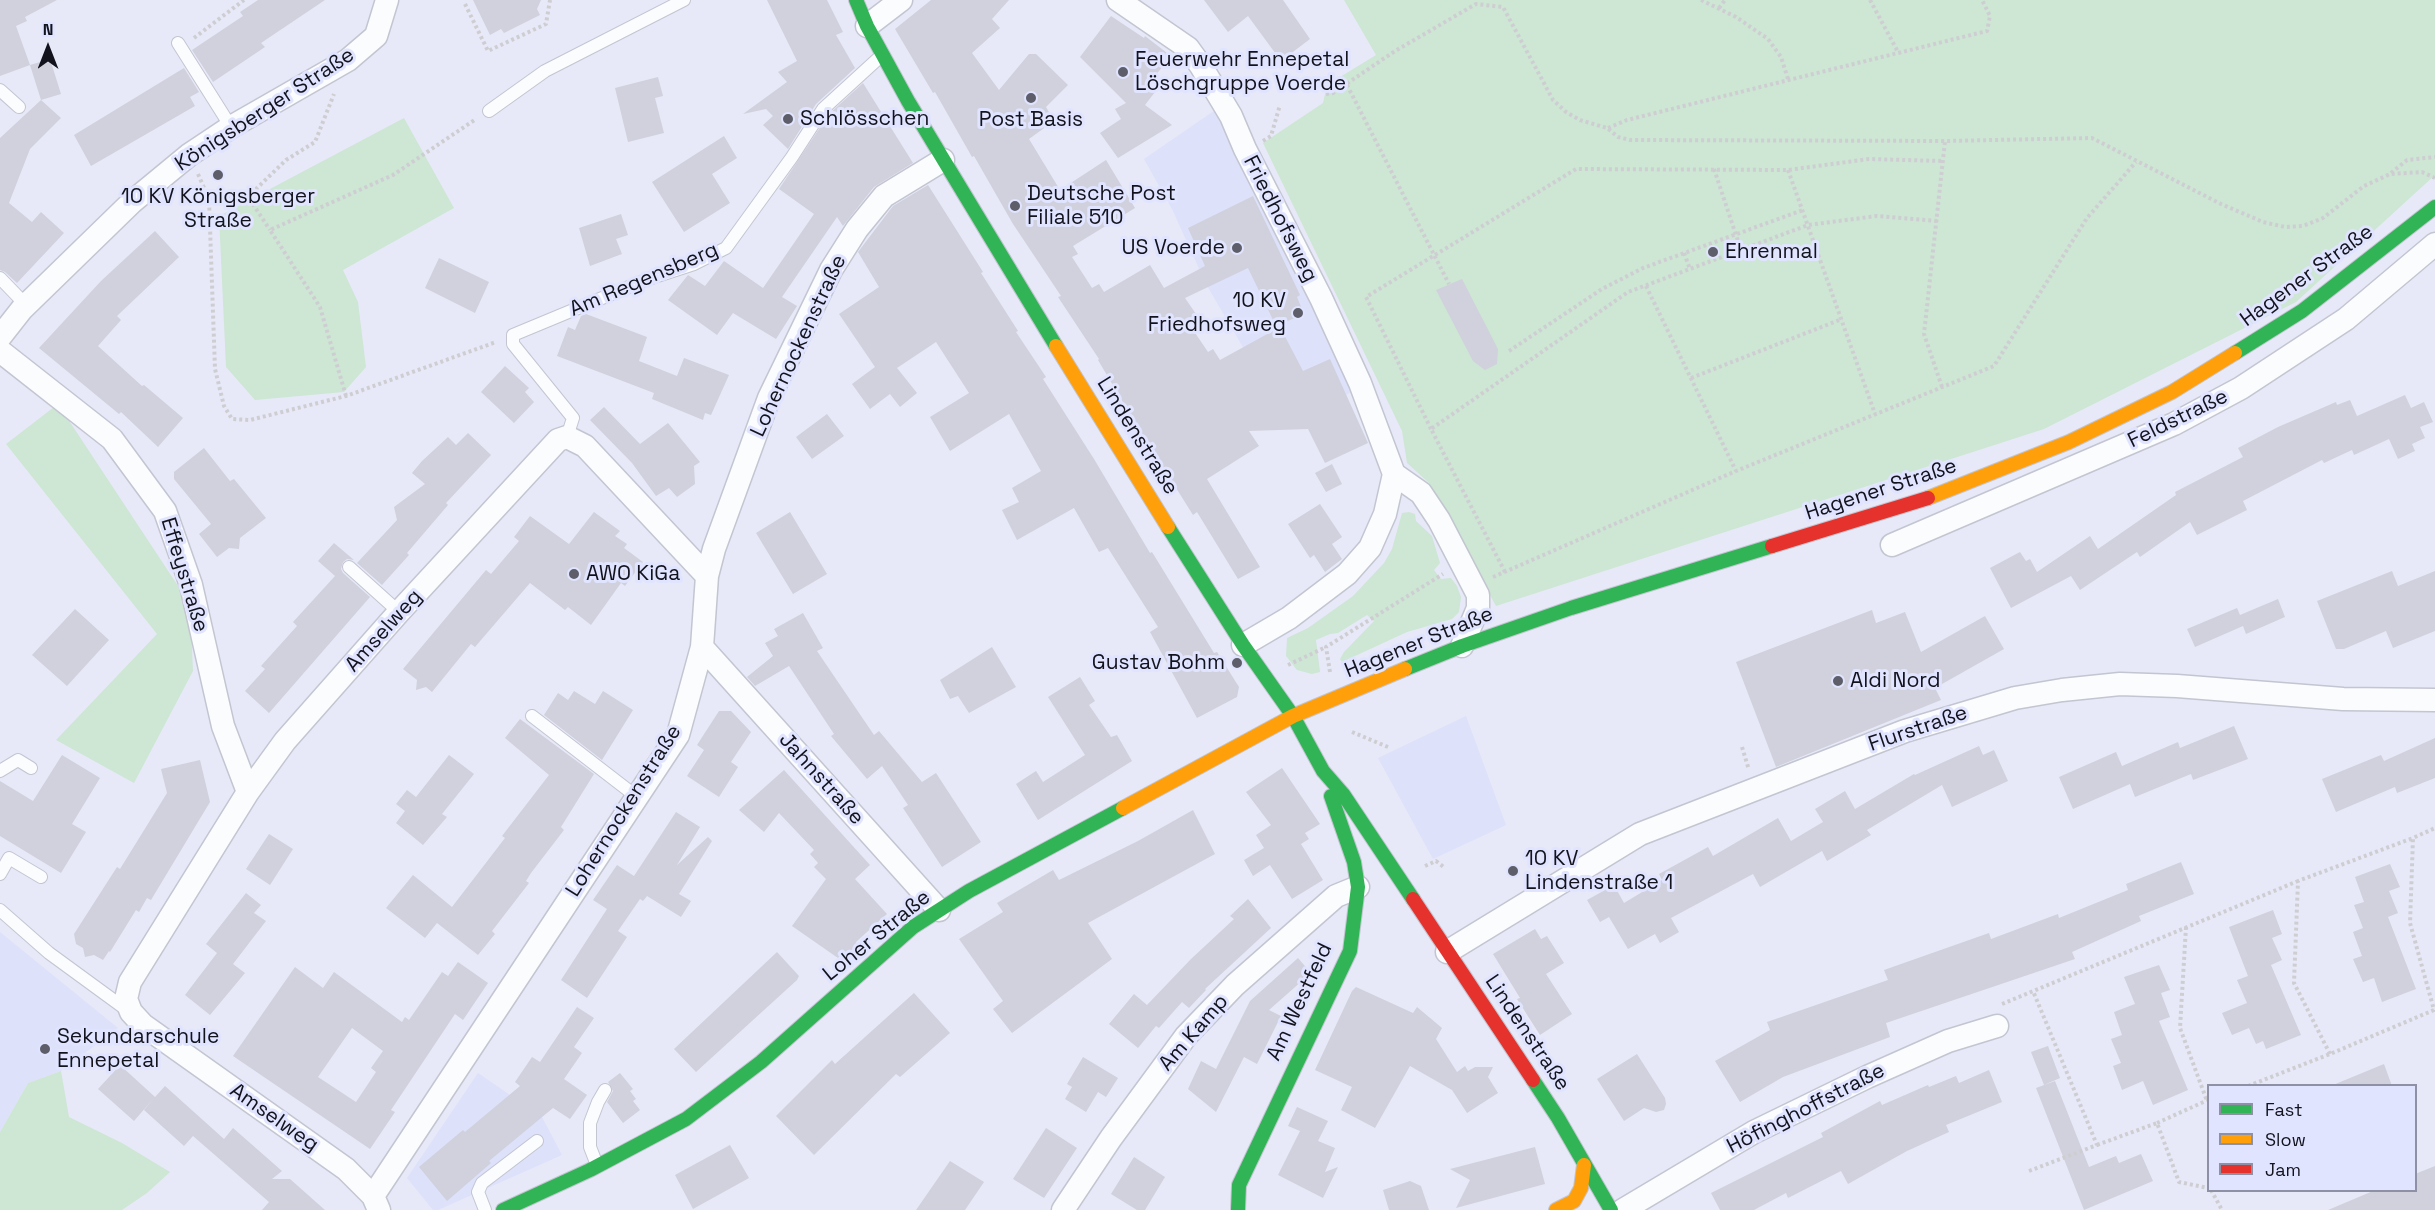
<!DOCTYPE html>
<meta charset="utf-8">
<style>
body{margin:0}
#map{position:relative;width:2435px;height:1210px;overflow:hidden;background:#e7e9f8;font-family:"Space Grotesk",sans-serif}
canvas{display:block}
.legend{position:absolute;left:2207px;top:1084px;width:210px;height:108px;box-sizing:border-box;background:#e0e4ff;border:2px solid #8e90a5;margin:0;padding:8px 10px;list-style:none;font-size:18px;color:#12131d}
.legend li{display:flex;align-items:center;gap:12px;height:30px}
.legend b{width:30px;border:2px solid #8e90a5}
.north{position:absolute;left:18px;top:18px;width:60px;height:60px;-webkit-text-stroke:4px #e0e4ff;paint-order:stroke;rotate:0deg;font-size:16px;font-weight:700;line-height:24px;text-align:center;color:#12131d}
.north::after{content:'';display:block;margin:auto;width:21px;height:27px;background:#12131d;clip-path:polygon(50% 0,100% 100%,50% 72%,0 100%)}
</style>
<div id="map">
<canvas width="2435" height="1210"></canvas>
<ul class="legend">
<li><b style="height:8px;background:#30b455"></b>Fast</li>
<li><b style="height:8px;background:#ff9f0a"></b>Slow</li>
<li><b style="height:8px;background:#e5322d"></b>Jam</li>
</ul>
<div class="north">N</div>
</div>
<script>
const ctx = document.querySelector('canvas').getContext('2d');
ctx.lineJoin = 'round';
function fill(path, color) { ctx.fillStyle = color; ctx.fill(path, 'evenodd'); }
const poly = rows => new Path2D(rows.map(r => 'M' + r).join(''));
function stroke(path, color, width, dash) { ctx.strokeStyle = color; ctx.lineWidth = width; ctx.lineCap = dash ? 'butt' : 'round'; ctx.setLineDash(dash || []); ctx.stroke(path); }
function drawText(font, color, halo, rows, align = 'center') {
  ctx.font = font + ' "Space Grotesk",sans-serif'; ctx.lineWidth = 6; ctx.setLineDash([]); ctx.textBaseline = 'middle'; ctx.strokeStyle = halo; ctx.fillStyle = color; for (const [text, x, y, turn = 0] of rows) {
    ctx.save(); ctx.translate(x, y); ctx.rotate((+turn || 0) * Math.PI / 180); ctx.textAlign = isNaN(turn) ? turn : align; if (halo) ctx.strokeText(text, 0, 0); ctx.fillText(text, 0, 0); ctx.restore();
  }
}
fill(poly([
 [1221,106,1355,390,1289,426,1206,284,1172,209,1144,159],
 [1466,716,1506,825,1433,859,1378,758],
 [0,932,118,1028,61,1071,28,1083,0,1132],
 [478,1073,542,1117,562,1155,438,1210,433,1210,407,1178]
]), '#dde1fa');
fill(poly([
 [1344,0,2435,0,2435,175,2296,302,2044,429,1496,606,1428,482,1407,463,1402,431,1263,143,1323,103,1327,85,1376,55],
 [404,118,454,208,343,270,358,302,366,367,344,392,255,400,226,367,219,216],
 [58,404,190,604,193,671,134,783,56,740,157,634,6,444],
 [1409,512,1415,514,1416,521,1432,536,1440,563,1434,570,1441,579,1451,578,1457,586,1461,597,1459,612,1452,619,1407,632,1342,662,1340,659,1344,652,1374,621,1367,615,1338,633,1330,634,1316,640,1320,672,1312,674,1297,670,1286,656,1287,638,1308,628,1353,596,1384,563,1392,549,1402,513],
 [61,1071,69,1117,122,1143,170,1172,147,1193,122,1210,0,1210,0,1132,28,1083]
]), '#cee6d4');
fill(poly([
 [0,0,57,0,25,17,27,21,16,26,30,65,0,76],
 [258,0,325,0,261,43,265,47,213,82,192,50,243,16,240,12],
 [473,0,541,0,537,9,540,15,504,33,501,29,490,35],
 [767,0,827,0,843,32,836,35,855,68,816,104,788,149,763,125,773,116,766,109,743,114,787,82,778,72,797,61],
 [931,0,1009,0,992,19,1000,28,972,53,999,90,1029,54,1036,54,1068,85,1046,107,1054,121,1029,139,1060,190,1106,160,1135,208,1073,246,1078,254,1072,257,1092,288,1099,284,1104,292,1150,265,1164,288,1205,266,1188,228,1253,196,1300,295,1297,297,1304,314,1276,326,1248,268,1185,298,1196,314,1187,321,1208,352,1213,349,1220,360,1280,327,1303,371,1330,359,1368,443,1325,463,1308,429,1249,431,1259,446,1207,479,1260,567,1238,579,1197,512,1193,515,1131,416,1098,360,1099,359,1058,297,1061,296,1013,224,974,156,972,157,935,92,933,93,895,29],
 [1204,0,1283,0,1310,39,1281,61,1248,16,1228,32],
 [1111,16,1144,38,1145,36,1171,56,1147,86,1155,92,1145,105,1172,125,1118,158,1100,133,1121,119,1115,109,1126,103,1080,57],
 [50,59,61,94,41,100,30,65],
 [184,68,199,92,190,97,195,106,91,166,74,135],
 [658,77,663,96,655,98,664,133,628,142,615,88],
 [863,83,913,163,874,187,843,226,837,217,782,297,797,306,776,339,733,313,717,335,668,300,688,275,705,286,724,261,763,288,814,214,779,189,829,114],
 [41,100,61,118,30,149,9,203,32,222,41,212,64,233,17,283,5,272,0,270,0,138],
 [724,136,737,158,712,174,730,203,684,232,652,182],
 [928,185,983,272,981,273,1018,331,1016,332,1046,377,1043,379,1094,459,1150,553,1152,552,1214,653,1217,652,1239,687,1237,697,1197,718,1150,632,1158,627,1108,548,1099,552,1074,508,1017,540,1002,510,1019,502,1012,488,1041,471,1009,414,950,451,930,417,969,393,936,342,897,368,917,393,900,407,890,394,870,409,852,384,875,367,839,314,879,287,858,252,893,206],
 [621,214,628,235,616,239,622,254,590,266,579,228],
 [155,231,179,257,117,316,121,320,98,346,142,386,144,385,183,418,158,447,121,412,119,414,39,348,101,281],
 [439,258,489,282,475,313,425,288],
 [1462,279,1498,349,1497,364,1485,370,1473,361,1436,290],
 [586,314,647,337,639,361,677,376,684,358,729,375,711,415,705,413,703,420,652,399,654,393,557,356,568,327,575,330,581,316],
 [505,366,529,388,525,392,534,402,514,423,481,392],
 [2405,395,2411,408,2424,402,2433,422,2420,427,2425,438,2412,444,2415,451,2398,459,2389,439,2354,455,2352,450,2324,463,2322,460,2243,501,2247,510,2197,535,2190,522,2140,557,2137,552,2080,590,2071,576,2011,608,1990,568,2020,552,2026,561,2030,559,2037,572,2090,536,2098,549,2176,495,2175,492,2243,457,2238,448,2278,427,2336,402,2337,405,2350,400,2357,416],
 [604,407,640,444,668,423,700,462,694,466,695,484,677,497,669,488,656,496,632,463,590,420],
 [827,414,844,436,812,459,796,437],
 [468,433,491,455,446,503,448,505,407,553,409,555,382,585,357,563,397,520,394,507,425,484,412,473,422,461,448,437,456,445],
 [204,448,230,481,234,479,266,518,240,538,239,549,229,548,217,557,199,534,211,524,174,479,174,472],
 [1332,464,1342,484,1326,492,1315,473],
 [1320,504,1342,537,1332,544,1342,559,1325,572,1314,555,1310,558,1288,524],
 [594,512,620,531,615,536,627,544,624,548,643,562,625,586,621,583,591,625,568,607,565,610,530,583,475,647,471,644,432,692,426,687,416,690,417,680,403,669,486,570,491,574,519,541,514,537,530,516,569,544],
 [790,512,827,574,793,594,756,533],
 [334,543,354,560,347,559,343,562,341,569,343,573,370,597,269,713,245,691,265,669,261,666,297,626,293,622,335,576,318,561],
 [2392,571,2398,586,2435,571,2435,631,2393,648,2386,631,2344,649,2336,649,2317,601],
 [2278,599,2285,617,2246,634,2243,626,2195,647,2187,629,2237,608,2240,615],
 [75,609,109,640,67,686,32,655],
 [1872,610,1876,623,1905,612,1921,652,1985,616,2004,649,1935,688,1941,700,1776,767,1736,662],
 [803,613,823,648,817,651,874,735,879,731,922,782,936,773,981,842,942,867,903,808,908,805,882,766,867,779,831,736,834,734,789,666,755,686,747,677,773,656,765,643,778,636,774,629],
 [992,647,1016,687,969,713,958,696,950,699,940,680],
 [1080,677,1095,701,1089,705,1111,737,1117,735,1132,761,1038,820,1016,784,1036,771,1043,782,1085,755,1048,697],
 [574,691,595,704,603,691,633,710,602,760,544,715,558,693,568,700],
 [719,711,731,711,751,732,731,762,738,767,719,797,687,776,704,750,697,745],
 [520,719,594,774,561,827,564,830,531,873,526,881,529,883,492,931,495,934,478,955,437,923,425,938,386,908,413,875,452,907,505,838,502,836,549,775,505,738],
 [2234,726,2248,759,2193,780,2191,774,2135,797,2130,784,2073,809,2059,777,2116,752,2122,766,2178,742,2180,748],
 [2435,738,2435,778,2397,793,2395,787,2336,812,2322,779,2381,755,2384,761],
 [1979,746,1983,755,1994,750,2008,781,1952,807,1942,785,1867,830,1871,835,1827,861,1822,851,1760,887,1753,874,1671,918,1679,932,1660,943,1655,934,1628,949,1609,917,1600,922,1587,900,1614,885,1624,903,1662,880,1659,874,1708,847,1713,856,1778,818,1791,841,1823,822,1815,809,1845,791,1855,809,1914,774,1915,775],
 [62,755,100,778,72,824,86,832,61,873,0,836,0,781,33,801],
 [449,755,474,774,442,814,447,817,423,845,396,823,405,811,396,804,407,790,416,797],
 [200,760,210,802,151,900,147,898,139,912,136,910,110,952,109,951,103,960,94,955,85,957,83,948,76,944,74,934,117,867,120,869,167,793,161,769],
 [1282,768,1320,824,1305,833,1309,839,1301,844,1323,880,1292,899,1270,865,1253,876,1244,860,1264,848,1256,835,1271,825,1246,792],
 [784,770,870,865,855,879,887,914,856,942,857,946,846,955,842,954,838,958,792,926,826,879,814,867,818,863,810,854,814,850,779,813,764,832,739,810],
 [1193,810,1215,854,1088,923,1112,959,1012,1033,993,1009,1003,1001,959,939,1003,912,997,903,1053,870,1059,880,1138,841],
 [676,812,700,827,677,865,708,837,712,841,679,894,691,901,681,917,647,896,643,901,640,899,618,931,627,937,587,998,561,980,607,909,593,900,617,865,634,876],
 [269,834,293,849,270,885,246,869],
 [2181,862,2194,894,2139,916,2141,921,2072,952,2075,959,1886,1023,1890,1037,1783,1077,1740,1102,1715,1061,1770,1030,1767,1022,1888,980,1884,970,1989,933,1991,939,2058,914,2059,918,2128,890,2126,884],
 [2390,864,2400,887,2389,891,2398,913,2388,917,2416,989,2382,1002,2374,978,2363,982,2353,959,2362,956,2353,932,2363,928,2354,905,2364,902,2355,877],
 [246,893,261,905,254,913,266,921,233,964,245,973,210,1015,185,995,217,953,206,944],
 [1248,899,1271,928,1205,989,1206,990,1189,1008,1182,1002,1159,1028,1156,1026,1138,1048,1109,1024,1134,994,1147,1005,1191,959,1234,919,1230,916],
 [2273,910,2282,934,2272,938,2282,960,2271,965,2301,1035,2266,1049,2263,1041,2256,1044,2249,1028,2232,1035,2222,1013,2247,1003,2237,980,2248,976,2229,927],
 [1535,929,1541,939,1547,936,1564,963,1546,974,1572,1014,1540,1035,1517,999,1520,998,1493,954],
 [777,952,799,976,797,980,696,1072,674,1049],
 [1298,958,1311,973,1269,1010,1281,1016,1257,1064,1244,1057,1216,1112,1188,1089,1201,1061,1216,1069,1250,1001],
 [458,962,488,983,463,1020,455,1014,391,1110,395,1112,370,1149,233,1056,295,967,323,988,334,972,402,1022,405,1017,409,1020,442,972,448,976],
 [352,1028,383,1051,371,1068,376,1072,356,1102,318,1077],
 [2159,965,2170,990,2161,993,2170,1017,2159,1021,2188,1090,2153,1105,2143,1081,2122,1090,2113,1066,2121,1063,2111,1039,2122,1035,2114,1012,2135,1004,2124,977],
 [1356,987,1413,1013,1417,1007,1442,1028,1436,1039,1457,1072,1465,1066,1468,1071,1475,1067,1493,1067,1488,1077,1498,1093,1467,1113,1452,1090,1410,1066,1375,1128,1341,1110,1352,1087,1315,1070,1352,991],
 [914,993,950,1033,900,1077,896,1074,814,1155,776,1116,832,1060,835,1064],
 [577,1007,594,1018,574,1047,582,1053,564,1079,587,1095,570,1119,553,1108,489,1161,491,1163,447,1201,419,1167,463,1130,465,1132,520,1086,515,1082,532,1057,540,1062],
 [2048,1046,2060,1078,2044,1085,2031,1052],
 [1637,1054,1665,1098,1666,1104,1664,1110,1656,1112,1644,1108,1624,1121,1597,1079],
 [1083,1057,1118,1078,1106,1097,1098,1092,1086,1112,1065,1099,1072,1087,1067,1084],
 [2384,1064,2392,1086,2333,1086,2333,1085],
 [120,1065,155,1097,165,1086,224,1139,233,1128,282,1171,272,1179,290,1179,325,1210,262,1210,269,1202,193,1136,184,1146,144,1110,153,1099,134,1121,98,1089],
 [1989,1070,2002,1102,1946,1125,1949,1132,1907,1151,1848,1184,1841,1171,1788,1198,1786,1193,1754,1210,1720,1210,1711,1193,1823,1137,1821,1133,1880,1101,1882,1105,1928,1085,1929,1087,1956,1076,1959,1083],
 [620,1073,633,1089,630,1091,636,1099,633,1101,640,1110,623,1123,607,1102,613,1091,608,1082],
 [2055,1081,2089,1167,2116,1156,2119,1163,2141,1154,2153,1181,2084,1210,2036,1088],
 [1297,1107,1328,1121,1318,1141,1335,1148,1325,1172,1338,1167,1323,1198,1278,1175,1300,1131,1288,1126],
 [1046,1128,1077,1148,1044,1198,1013,1179],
 [730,1145,749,1178,693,1209,675,1175],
 [1535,1147,1545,1184,1456,1208,1470,1180,1450,1169],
 [1134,1157,1165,1177,1145,1210,1137,1210,1111,1194],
 [950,1161,984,1182,965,1210,916,1210],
 [2435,1166,2435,1210,2328,1210,2373,1191,2415,1191,2415,1174],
 [1410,1181,1421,1186,1429,1210,1389,1210,1383,1190]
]), '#d0d1dd');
const lane = poly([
 [178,43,231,127],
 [0,90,19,107],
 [489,111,545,71,684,0],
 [0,278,26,305],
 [567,437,573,418,513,344,513,335,648,279,694,264,726,248,792,157,823,109,881,56],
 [349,567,399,612],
 [532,716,637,797],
 [0,771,18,760,31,768],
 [0,874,9,858,41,877],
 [0,910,49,953,127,1010],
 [597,1165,590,1147,590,1123,598,1102,605,1090],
 [485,1210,478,1192,482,1183,537,1141]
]);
const street = poly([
 [1118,0,1188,48,1201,66,1231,116,1245,149,1321,298,1360,383,1394,474,1421,493,1439,520,1478,595,1478,608,1462,646],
 [867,26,901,0],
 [0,337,22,309,132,202,189,155,231,127,348,60,376,36,387,0],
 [0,351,112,439,165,511,191,585,223,726,248,792],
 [1892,545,2174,424,2241,388,2346,319,2435,244],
 [1243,645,1289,618,1347,574,1370,548,1385,514,1394,474],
 [702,647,939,910],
 [1447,952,1640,834,1905,731,2015,698,2062,690,2120,684,2177,686,2343,699,2435,700],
 [373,1196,678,735,702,647,707,576,714,549,769,398,831,270,857,229,884,196,943,160],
 [379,1210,373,1196,346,1169,143,1025,131,1012,126,999,130,982,248,792,285,741,399,612,558,440,567,437,585,446,707,576],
 [1063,1210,1111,1138,1186,1036,1235,985,1336,896,1358,887],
 [1623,1210,1754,1132,1867,1077,1948,1041,1997,1026]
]);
const fast = poly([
 [856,0,867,26,908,101,1056,346],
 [2235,353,2302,311,2435,207],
 [1168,527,1243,645,1293,716,1323,771,1343,794,1413,899],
 [1405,669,1462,646,1571,608,1772,546],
 [1533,1080,1558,1118,1611,1210],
 [503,1210,590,1170,686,1119,761,1062,913,927,969,891,1123,808],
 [1238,1210,1239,1185,1350,951,1358,887,1354,862,1331,796]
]);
const slow = poly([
 [1056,346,1168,527],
 [1928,498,2069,442,2172,392,2235,353],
 [1123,808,1293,716,1405,669],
 [1556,1210,1574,1201,1581,1188,1584,1165]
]);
const jam = poly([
 [1772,546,1928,498],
 [1413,899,1533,1080]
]);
stroke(lane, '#c3c5d1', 14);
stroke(street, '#c3c5d1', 25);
stroke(fast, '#c3c5d1', 16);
stroke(slow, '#c3c5d1', 16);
stroke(jam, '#c3c5d1', 16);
stroke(poly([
 [1701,0,1736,17,1768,39,1781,57,1788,79],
 [1870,0,1898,52],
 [465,4,488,51,546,24,550,0],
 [1719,8,1725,0],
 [194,38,244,0],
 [1347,85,1449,284],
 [1326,94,1333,93,1395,51,1476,4,1503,7,1553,100,1566,112,1580,120,1607,128,1618,137,1630,140,1945,141,2092,138,2221,204,2263,222,2285,227,2303,226,2323,218,2364,186,2390,174,2422,172,2435,178],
 [1608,128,1627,120,1987,31,1990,16,1982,0],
 [1263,141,1271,136,1280,105],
 [1714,169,1741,250],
 [1788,170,1875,414],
 [2391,173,2407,160,2435,157],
 [198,174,209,199,215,369,224,406,232,419,250,420,346,396,496,342],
 [246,194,270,230],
 [209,199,246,194,256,189,286,160,315,142,334,94],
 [1684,253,1690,269],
 [1646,286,1736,471],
 [1509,351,1602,289,1643,268,1803,210],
 [1691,378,1842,319],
 [1942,387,1924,334,1945,141],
 [346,396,320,307,270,230,393,175,476,119],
 [1431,429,1366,297,1576,169,1788,170,1869,159,1943,161],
 [1505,572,1431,429,1628,292,1808,225,1877,216,1937,221],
 [1493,577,1736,471,1994,366,2087,218,2136,162],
 [1288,665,1326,647],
 [1330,672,1326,647,1443,574],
 [1352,732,1388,747],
 [1742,747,1749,770],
 [1425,866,1436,861,1445,868],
 [2186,927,2180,1028,2207,1101],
 [2002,1004,2298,881],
 [2330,1054,2294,983,2298,881,2413,838],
 [2248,1086,2330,1054,2434,1010,2410,923,2413,838,2435,828],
 [2157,1123,2208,1100],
 [2097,1145,2157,1123,2179,1182,2208,1188],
 [2029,1171,2097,1145,2033,991],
 [2211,1190,2222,1210]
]), '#ceced2', 4, [3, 3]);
stroke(lane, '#fbfcfe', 12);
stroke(street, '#fbfcfe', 22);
stroke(fast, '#30b455', 14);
stroke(slow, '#ff9f0a', 14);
stroke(jam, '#e5322d', 14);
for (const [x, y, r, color] of [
 [1123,72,6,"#5d5e6a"],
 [1031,98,6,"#5d5e6a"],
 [788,119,6,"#5d5e6a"],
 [218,175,6,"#5d5e6a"],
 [1015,206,6,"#5d5e6a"],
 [1237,248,6,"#5d5e6a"],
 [1713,252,6,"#5d5e6a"],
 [1298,313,6,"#5d5e6a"],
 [574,574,6,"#5d5e6a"],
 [1237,663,6,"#5d5e6a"],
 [1838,681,6,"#5d5e6a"],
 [1513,871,6,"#5d5e6a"],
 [45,1049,6,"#5d5e6a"]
]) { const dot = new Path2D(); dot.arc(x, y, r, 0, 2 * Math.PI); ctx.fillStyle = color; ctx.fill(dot); stroke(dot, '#e0e4ff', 2); }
drawText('21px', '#12131d', '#e0e4ff', [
 ["Feuerwehr Ennepetal",1135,60],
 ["Löschgruppe Voerde",1135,84],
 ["Schlösschen",800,119],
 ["Post Basis",1031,120,"center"],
 ["Deutsche Post",1027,194],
 ["Filiale 510",1027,218],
 ["10 KV Königsberger",218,197,"center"],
 ["Straße",218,221,"center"],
 ["US Voerde",1225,248,"right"],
 ["Ehrenmal",1725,252],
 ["10 KV",1286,301,"right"],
 ["Friedhofsweg",1286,325,"right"],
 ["AWO KiGa",586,574],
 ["Gustav Bohm",1225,663,"right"],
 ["Aldi Nord",1850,681],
 ["10 KV",1525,859],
 ["Lindenstraße 1",1525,883],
 ["Sekundarschule",57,1037],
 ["Ennepetal",57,1061]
], 'left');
drawText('21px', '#12131d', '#e0e4ff', [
 ["Königsberger Straße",265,110,-33],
 ["Friedhofsweg",1280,219,63],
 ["Hagener Straße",2307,276,-36],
 ["Am Regensberg",644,280,-23],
 ["Lohernockenstraße",799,346,-65],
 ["Feldstraße",2178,419,-26],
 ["Lindenstraße",1137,436,58],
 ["Hagener Straße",1881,490,-18],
 ["Effeystraße",184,575,73],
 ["Amselweg",384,631,-48],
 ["Hagener Straße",1419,643,-22],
 ["Flurstraße",1918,729,-19],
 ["Jahnstraße",821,779,48],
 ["Lohernockenstraße",624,811,-58],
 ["Loher Straße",877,936,-39],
 ["Am Westfeld",1300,1002,-65],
 ["Am Kamp",1194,1033,-49],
 ["Lindenstraße",1527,1033,56],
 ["Höfinghoffstraße",1806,1109,-27],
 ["Amselweg",274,1118,35]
]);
</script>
